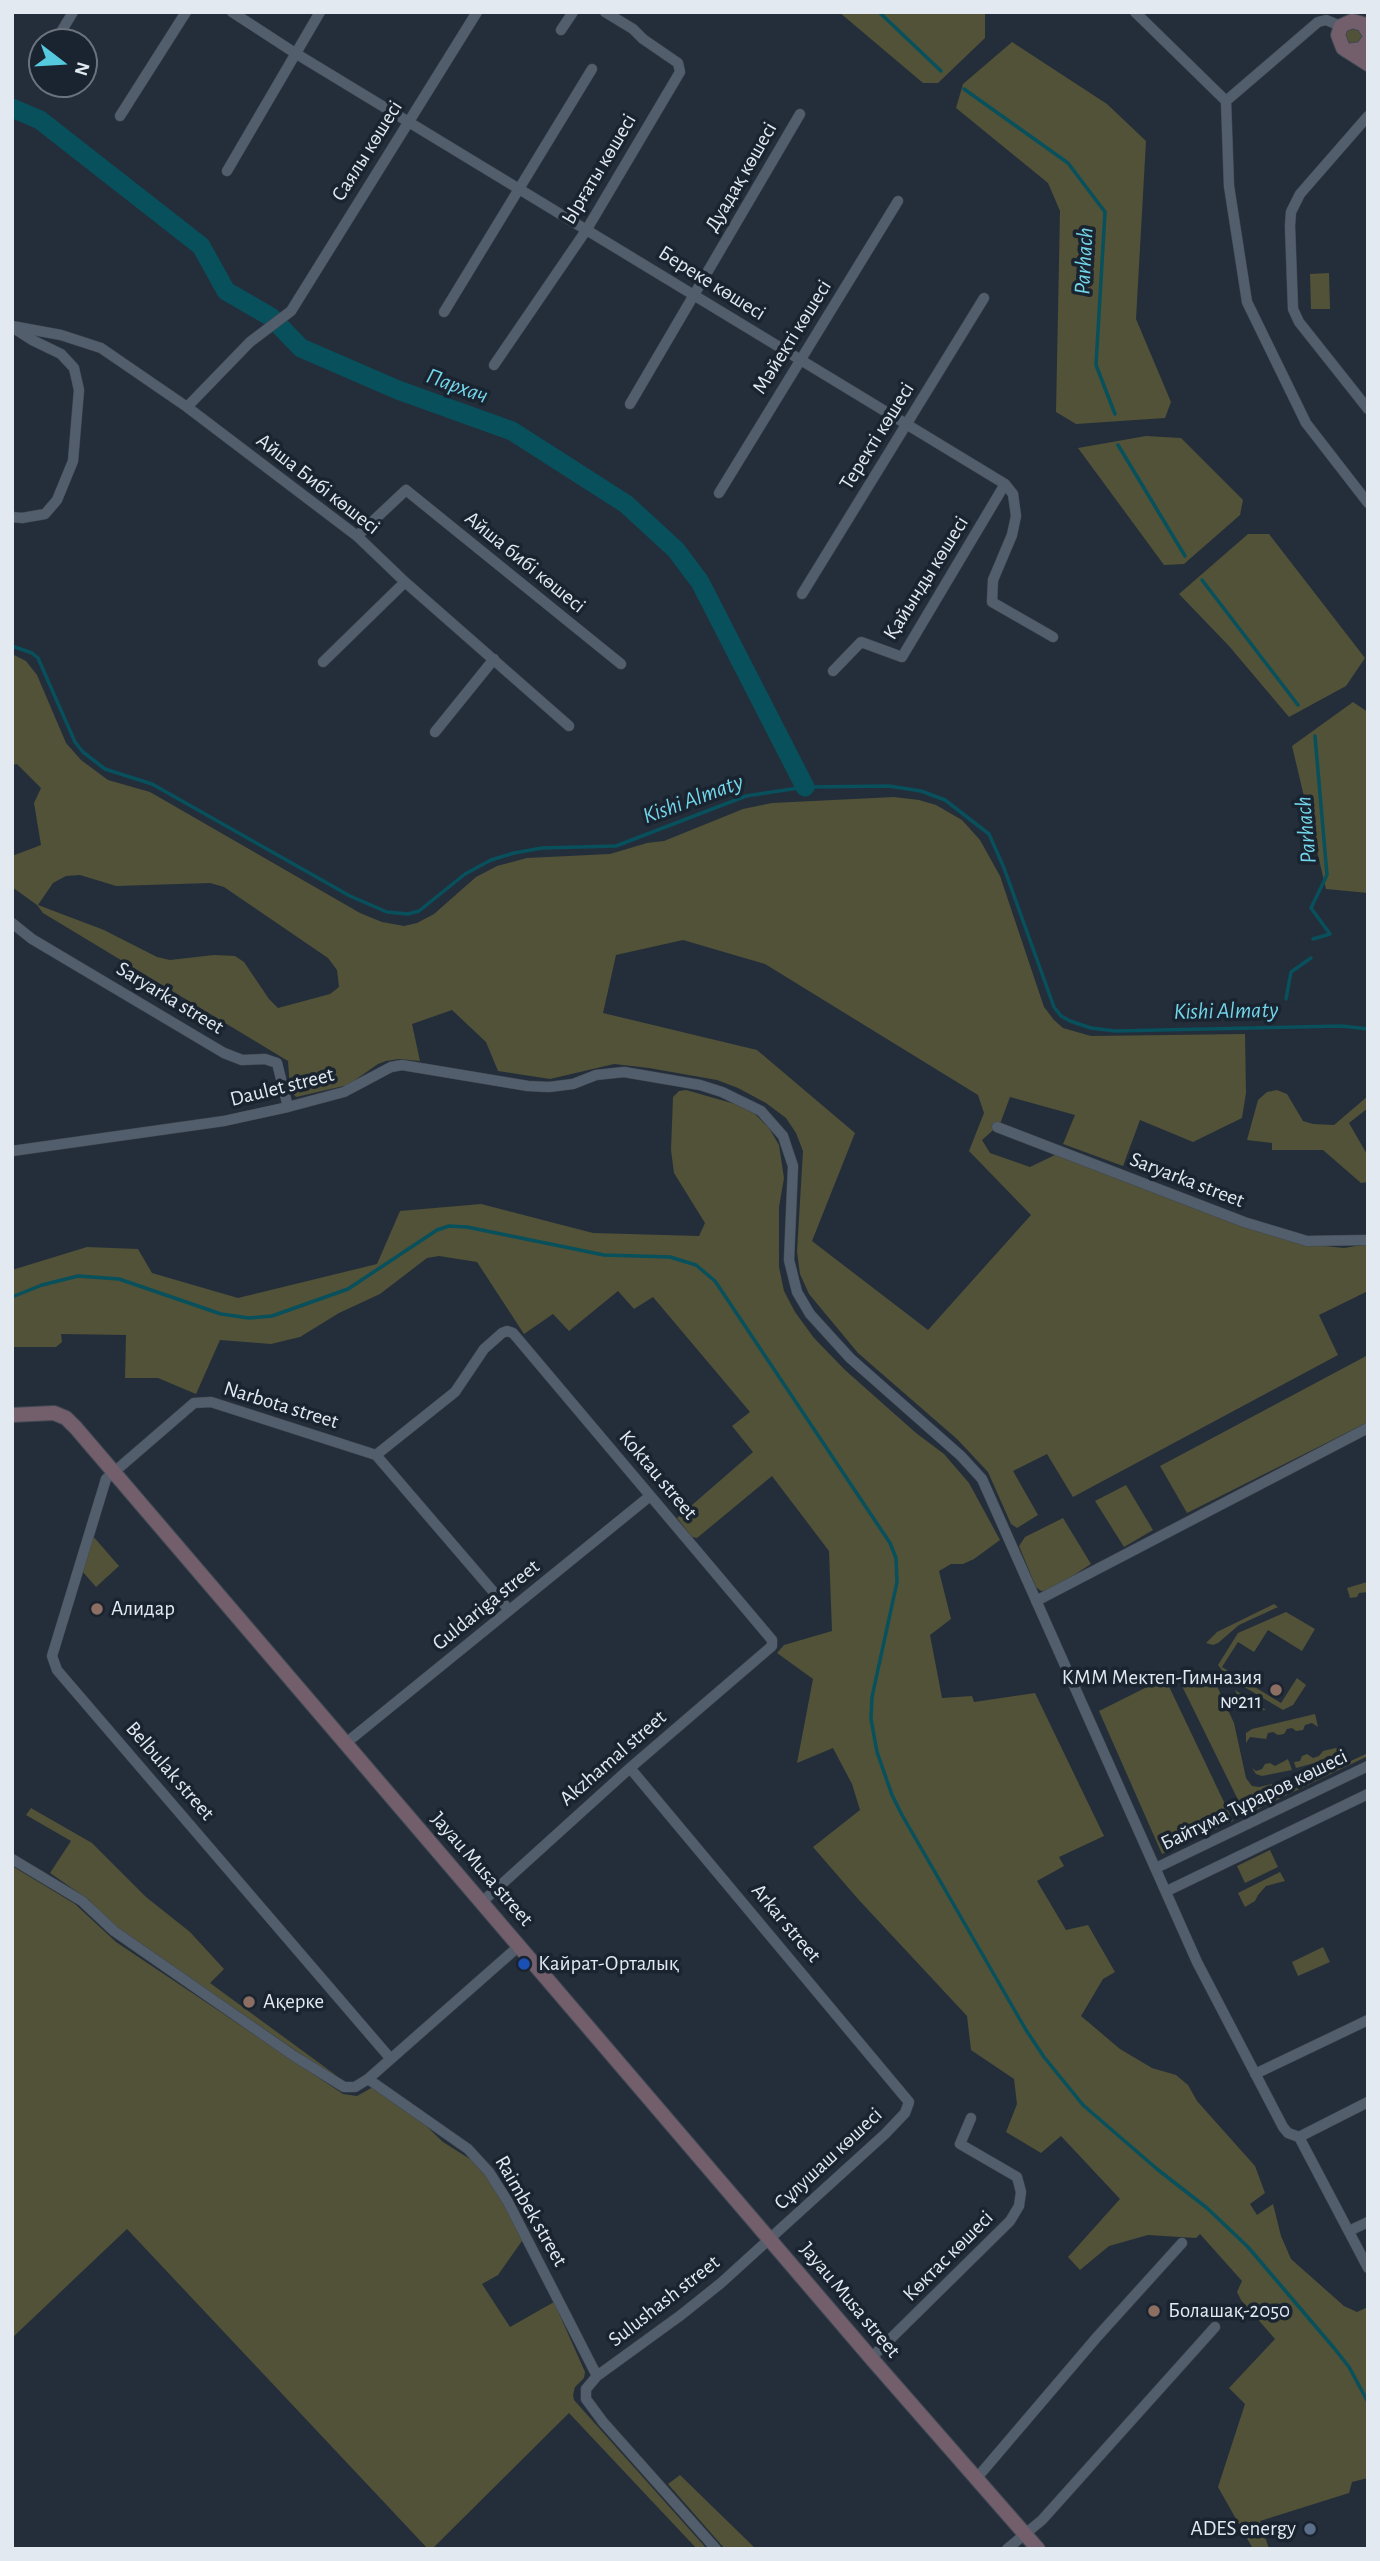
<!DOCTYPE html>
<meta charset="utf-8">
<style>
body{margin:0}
#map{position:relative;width:1380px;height:2561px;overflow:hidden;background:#242e3a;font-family:"Alegreya Sans",sans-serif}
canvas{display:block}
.frame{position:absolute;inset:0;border:14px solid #e2e9f1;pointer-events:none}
.north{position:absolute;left:28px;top:28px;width:70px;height:70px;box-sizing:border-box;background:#1a2430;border:2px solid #6a737d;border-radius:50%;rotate:107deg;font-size:19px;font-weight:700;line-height:28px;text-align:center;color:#e2e9f1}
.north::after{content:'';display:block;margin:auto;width:24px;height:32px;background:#55cadf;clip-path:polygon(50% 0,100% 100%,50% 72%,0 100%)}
</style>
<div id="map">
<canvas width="1380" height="2561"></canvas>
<div class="frame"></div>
<div class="north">N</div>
</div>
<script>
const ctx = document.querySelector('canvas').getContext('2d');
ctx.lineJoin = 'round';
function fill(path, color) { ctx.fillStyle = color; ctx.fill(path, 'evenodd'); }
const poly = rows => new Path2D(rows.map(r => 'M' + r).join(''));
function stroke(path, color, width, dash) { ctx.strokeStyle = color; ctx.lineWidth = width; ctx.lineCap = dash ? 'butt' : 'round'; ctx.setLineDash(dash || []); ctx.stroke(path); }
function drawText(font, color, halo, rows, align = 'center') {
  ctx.font = font + ' "Alegreya Sans",sans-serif'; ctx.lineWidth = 7; ctx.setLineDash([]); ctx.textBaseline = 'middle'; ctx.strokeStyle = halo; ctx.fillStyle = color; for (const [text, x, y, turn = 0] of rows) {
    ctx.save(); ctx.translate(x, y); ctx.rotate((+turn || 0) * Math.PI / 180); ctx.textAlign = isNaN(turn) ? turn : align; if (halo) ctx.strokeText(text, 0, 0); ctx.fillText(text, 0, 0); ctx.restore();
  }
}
fill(poly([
 [839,12,985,12,985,38,938,83,923,83],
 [1353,26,1363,33,1363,40,1348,47,1343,34],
 [1012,42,1107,104,1146,141,1136,319,1171,402,1165,418,1076,424,1056,412,1060,211,1048,183,956,108,963,84],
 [1329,273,1330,309,1311,309,1310,274],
 [1146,436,1181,438,1243,500,1240,515,1184,564,1164,565,1078,448],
 [1248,534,1269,534,1365,658,1346,686,1289,717,1229,646,1179,594],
 [12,654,26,661,37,675,66,743,81,760,108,780,150,792,360,913,382,922,404,926,417,923,434,914,476,877,497,866,527,858,610,854,647,843,664,841,743,809,772,803,894,797,919,800,936,805,962,820,980,840,1000,876,1044,1007,1054,1020,1063,1028,1091,1036,1245,1034,1246,1093,1242,1118,1193,1142,1140,1120,1123,1166,1063,1144,1075,1115,1010,1097,1000,1124,982,1140,990,1153,1030,1167,1057,1154,1296,1243,1344,1248,1368,1244,1368,1291,1319,1315,1338,1355,1073,1497,1047,1454,1013,1471,1038,1515,1017,1528,1011,1524,988,1472,957,1439,858,1353,809,1294,800,1274,797,1252,803,1151,796,1133,786,1118,766,1103,738,1088,717,1080,649,1068,614,1064,550,1079,498,1071,486,1042,452,1010,412,1024,420,1061,399,1059,386,1061,378,1064,348,1085,296,1097,290,1090,288,1061,43,913,37,905,12,887,12,856,41,845,34,803,41,788,17,764,12,765],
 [80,875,116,886,210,883,224,887,328,958,337,970,339,987,330,994,278,1008,269,999,244,962,235,956,214,955,170,960,157,957,104,930,38,905,53,883,66,876],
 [683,940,765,964,978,1095,984,1113,969,1151,1031,1215,928,1330,812,1241,855,1133,757,1050,603,1013,616,955],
 [1353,702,1368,712,1368,893,1326,889,1292,746],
 [686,1090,735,1104,755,1114,769,1128,779,1145,784,1178,779,1207,779,1267,784,1291,795,1312,814,1338,845,1370,916,1433,944,1454,969,1483,1000,1540,974,1559,963,1564,951,1564,939,1571,951,1619,930,1635,942,1698,972,1696,974,1702,1035,1693,1104,1836,1059,1857,1064,1866,1037,1881,1066,1930,1088,1925,1115,1972,1103,1979,1081,2016,1120,2049,1152,2068,1176,2075,1188,2085,1197,2101,1255,2166,1265,2193,1250,2204,1257,2215,1273,2204,1281,2236,1291,2259,1344,2306,1357,2312,1368,2307,1368,2478,1352,2482,1349,2493,1260,2521,1269,2549,1253,2549,1218,2487,1245,2404,1229,2388,1275,2339,1241,2300,1237,2292,1242,2281,1200,2234,1196,2238,1148,2235,1109,2246,1080,2270,1068,2257,1120,2199,1061,2136,1041,2153,1006,2132,1017,2104,1014,2079,971,2050,967,2016,858,1899,813,1847,860,1810,852,1784,833,1748,797,1763,813,1679,777,1653,784,1645,832,1631,829,1551,772,1476,697,1538,692,1537,677,1518,753,1452,732,1426,750,1412,653,1297,634,1309,618,1291,569,1331,553,1314,524,1334,477,1262,439,1256,427,1258,380,1294,339,1313,300,1337,271,1344,220,1340,196,1394,158,1378,125,1378,126,1335,61,1334,62,1342,56,1347,12,1347,12,1270,87,1247,138,1249,152,1273,238,1298,377,1264,400,1211,481,1204,593,1233,699,1236,705,1223,674,1173,671,1150,673,1097,679,1091],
 [1277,1090,1287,1094,1303,1121,1313,1124,1334,1125,1368,1096,1368,1108,1349,1123,1368,1156,1368,1182,1361,1183,1323,1150,1272,1150,1272,1143,1247,1140,1258,1100,1267,1092],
 [1368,1355,1368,1422,1187,1513,1160,1466],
 [1126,1485,1153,1530,1124,1547,1095,1501],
 [1063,1518,1091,1564,1051,1590,1041,1591,1036,1587,1019,1546,1025,1537],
 [92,1535,119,1566,96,1587,82,1571],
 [1367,1582,1368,1592,1359,1593,1357,1597,1350,1598,1347,1588],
 [1274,1604,1278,1607,1239,1625,1218,1643,1213,1645,1206,1643,1217,1632],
 [1286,1612,1315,1629,1302,1651,1268,1630,1254,1652,1238,1642,1222,1667,1281,1703,1297,1678,1306,1685,1293,1705,1283,1710,1226,1676,1218,1665,1238,1633],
 [1210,1671,1234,1723,1246,1778,1252,1786,1259,1787,1329,1771,1368,1753,1368,1756,1252,1812,1242,1808,1181,1684],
 [1165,1678,1233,1821,1162,1854,1099,1711],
 [1235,1690,1266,1710,1247,1711,1241,1705],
 [1315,1714,1318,1727,1312,1723,1305,1725,1303,1730,1296,1731,1292,1728,1287,1729,1284,1734,1278,1735,1273,1732,1268,1733,1266,1739,1250,1737,1246,1743,1246,1733,1252,1729],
 [1340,1747,1337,1757,1296,1768,1294,1762,1300,1761,1302,1756,1307,1754,1313,1758,1319,1756,1323,1751],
 [1288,1759,1292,1770,1262,1776,1256,1774,1252,1768,1256,1771,1262,1769,1265,1764,1270,1763,1275,1766],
 [31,1808,92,1843,146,1897,190,1932,224,1969,210,1983,337,2076,327,2072,109,1923,89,1900,50,1873,71,1841,26,1815],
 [1270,1850,1278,1867,1245,1883,1237,1866],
 [12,1866,75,1904,116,1942,343,2094,357,2096,373,2087,420,2120,443,2142,481,2166,524,2238,498,2275,482,2284,510,2327,554,2302,585,2372,584,2378,575,2387,573,2395,574,2400,707,2549,697,2549,569,2413,432,2549,428,2549,127,2229,12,2338],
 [1280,1872,1285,1881,1266,1886,1258,1895,1255,1901,1245,1907,1238,1893],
 [1323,1947,1330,1962,1298,1976,1292,1962],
 [680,2475,756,2549,725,2549,668,2484]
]), '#515237');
stroke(poly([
 [879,12,941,71],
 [964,89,1068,163,1105,212,1096,365,1115,414],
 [1118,445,1185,556],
 [1202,580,1298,705],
 [12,646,32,653,38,658,75,742,83,752,105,769,152,784,350,896,387,912,408,914,419,911,465,874,491,860,514,853,542,848,616,846,746,796,805,787,889,786,921,791,945,800,989,834,1004,868,1054,1007,1061,1016,1070,1021,1091,1028,1115,1031,1342,1026,1368,1029],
 [1313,939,1330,934,1311,908,1327,875,1315,736],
 [1286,999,1291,972,1311,958],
 [12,1297,42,1285,78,1276,119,1279,221,1314,249,1318,272,1316,348,1289,437,1230,449,1226,467,1227,604,1255,670,1257,696,1265,715,1281,890,1543,896,1558,897,1582,872,1697,871,1719,877,1752,892,1795,902,1815,1026,2030,1044,2057,1083,2105,1157,2169,1207,2208,1248,2247,1334,2348,1349,2367,1368,2402]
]), '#07505c', 3.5);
stroke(poly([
 [12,108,40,120,201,246,226,291,271,317,301,348,398,390,512,431,626,504,676,550,700,582,805,787]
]), '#07505c', 19);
const street = poly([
 [232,12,295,53,1005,484,1013,494,1016,516,1012,535,993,580,992,602,1053,637],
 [1135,12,1226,101,1229,186,1247,302,1306,423,1368,503],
 [561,30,573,12],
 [55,42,73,12],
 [1226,101,1318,22,1326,20,1341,26],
 [120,116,186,12],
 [1368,116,1300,194,1291,212,1290,226,1293,309,1299,322,1368,409],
 [227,171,320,12],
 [444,312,592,69],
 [12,326,61,335,101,348,187,407,357,536,405,582,569,726],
 [494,365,587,229,680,72,678,63,643,39,633,29,605,12],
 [630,404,800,114],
 [187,407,250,342,291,311,477,12],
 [719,493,898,201],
 [12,517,22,518,45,514,57,500,73,461,79,390,74,368,61,354,32,340,15,329],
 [357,536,406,490,621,664],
 [802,594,984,298],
 [323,662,405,582],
 [833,671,861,642,902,657,1005,484],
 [435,732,494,659],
 [12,923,32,939,224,1053,242,1060,265,1059,277,1063,288,1107],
 [997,1127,1244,1222,1307,1241,1368,1240],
 [12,1151,224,1121,288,1107,344,1092,391,1067,402,1065,528,1086,549,1087,573,1084,596,1075,624,1072,700,1085,722,1092,761,1111,783,1136,793,1166,789,1260,797,1292,810,1314,850,1358,961,1456,982,1479,1197,1962,1283,2127,1288,2133,1299,2137,1368,2268],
 [376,1455,211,1402,194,1403,106,1479,52,1656,57,1670,390,2058],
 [376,1455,455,1392,484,1349,502,1333,507,1331,513,1333,772,1640,772,1646,630,1768,482,1902],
 [376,1455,509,1610],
 [1036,1601,1368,1428],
 [346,1743,650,1496],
 [630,1768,909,2102,905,2113,885,2134,721,2283,681,2315,597,2376,586,2389,586,2399,603,2422,716,2549],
 [12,1859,82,1901,114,1931,294,2056,344,2087,355,2087,368,2079,519,1946],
 [1156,1868,1368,1766],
 [1167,1891,1368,1794],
 [1255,2074,1368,2020],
 [368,2079,468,2149,489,2172,508,2202,597,2376],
 [1299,2137,1368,2102],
 [1349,2231,1368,2222],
 [871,2358,1010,2221,1019,2206,1021,2192,1017,2177,960,2144,971,2118],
 [976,2479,1097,2337,1182,2243],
 [1007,2549,1042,2520,1215,2327]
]);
const secondary = poly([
 [1368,32,1363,24,1352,21,1341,26,1338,35,1343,48,1368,64],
 [1347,51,1362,49,1368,41],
 [12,1415,54,1413,66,1418,76,1428,871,2358,1038,2549]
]);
stroke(street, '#404953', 11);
stroke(secondary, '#404953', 16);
stroke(street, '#525e6b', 10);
stroke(secondary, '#735f6c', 14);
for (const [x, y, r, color] of [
 [97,1609,7,"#8d6e63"],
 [1276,1690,7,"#8d6e63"],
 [524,1964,7,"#1a4fb4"],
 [249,2002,7,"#8d6e63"],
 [1154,2311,7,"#8d6e63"],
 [1310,2529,7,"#5c6f8a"]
]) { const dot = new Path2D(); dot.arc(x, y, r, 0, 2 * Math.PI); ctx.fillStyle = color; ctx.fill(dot); stroke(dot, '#1a2430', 2.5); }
drawText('21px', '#e2e9f1', '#1a2430', [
 ["Саялы көшесі",367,151,-58],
 ["Ырғаты көшесі",599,169,-59],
 ["Дуадақ көшесі",741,177,-60],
 ["Береке көшесі",712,283,32],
 ["Мәйекті көшесі",792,337,-58],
 ["Теректі көшесі",877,436,-58],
 ["Айша Бибі көшесі",318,484,38],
 ["Айша бибі көшесі",525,562,39],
 ["Қайынды көшесі",926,578,-58],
 ["Saryarka street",170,998,31],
 ["Daulet street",282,1087,-14],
 ["Saryarka street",1187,1180,21],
 ["Narbota street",281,1405,17],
 ["Koktau street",658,1475,50],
 ["Guldariga street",486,1605,-39],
 ["Akzhamal street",613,1758,-41],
 ["Belbulak street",170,1771,49],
 ["Байтұма Тұраров көшесі",1254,1800,-26],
 ["Jayau Musa street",482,1869,49],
 ["Arkar street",786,1923,50],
 ["Сұлушаш көшесі",828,2159,-43],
 ["Raimbek street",531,2211,60],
 ["Көктас көшесі",948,2256,-45],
 ["Jayau Musa street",850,2300,50],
 ["Sulushash street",664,2301,-38]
]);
drawText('21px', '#e2e9f1', '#1a2430', [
 ["Алидар",111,1609],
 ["КММ Мектеп-Гимназия",1262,1678,"right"],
 ["№211",1262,1702,"right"],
 ["Кайрат-Орталық",538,1964],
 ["Ақерке",263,2002],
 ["Болашақ-2050",1168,2311],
 ["ADES energy",1296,2529,"right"]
], 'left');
drawText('italic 23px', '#73d6ea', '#1a2430', [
 ["Parhach",1084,261,-87],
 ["Пархач",457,386,20],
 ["Kіshі Almaty",693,799,-20],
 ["Parhach",1306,830,-95],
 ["Kіshі Almaty",1226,1011,-1]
]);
</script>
